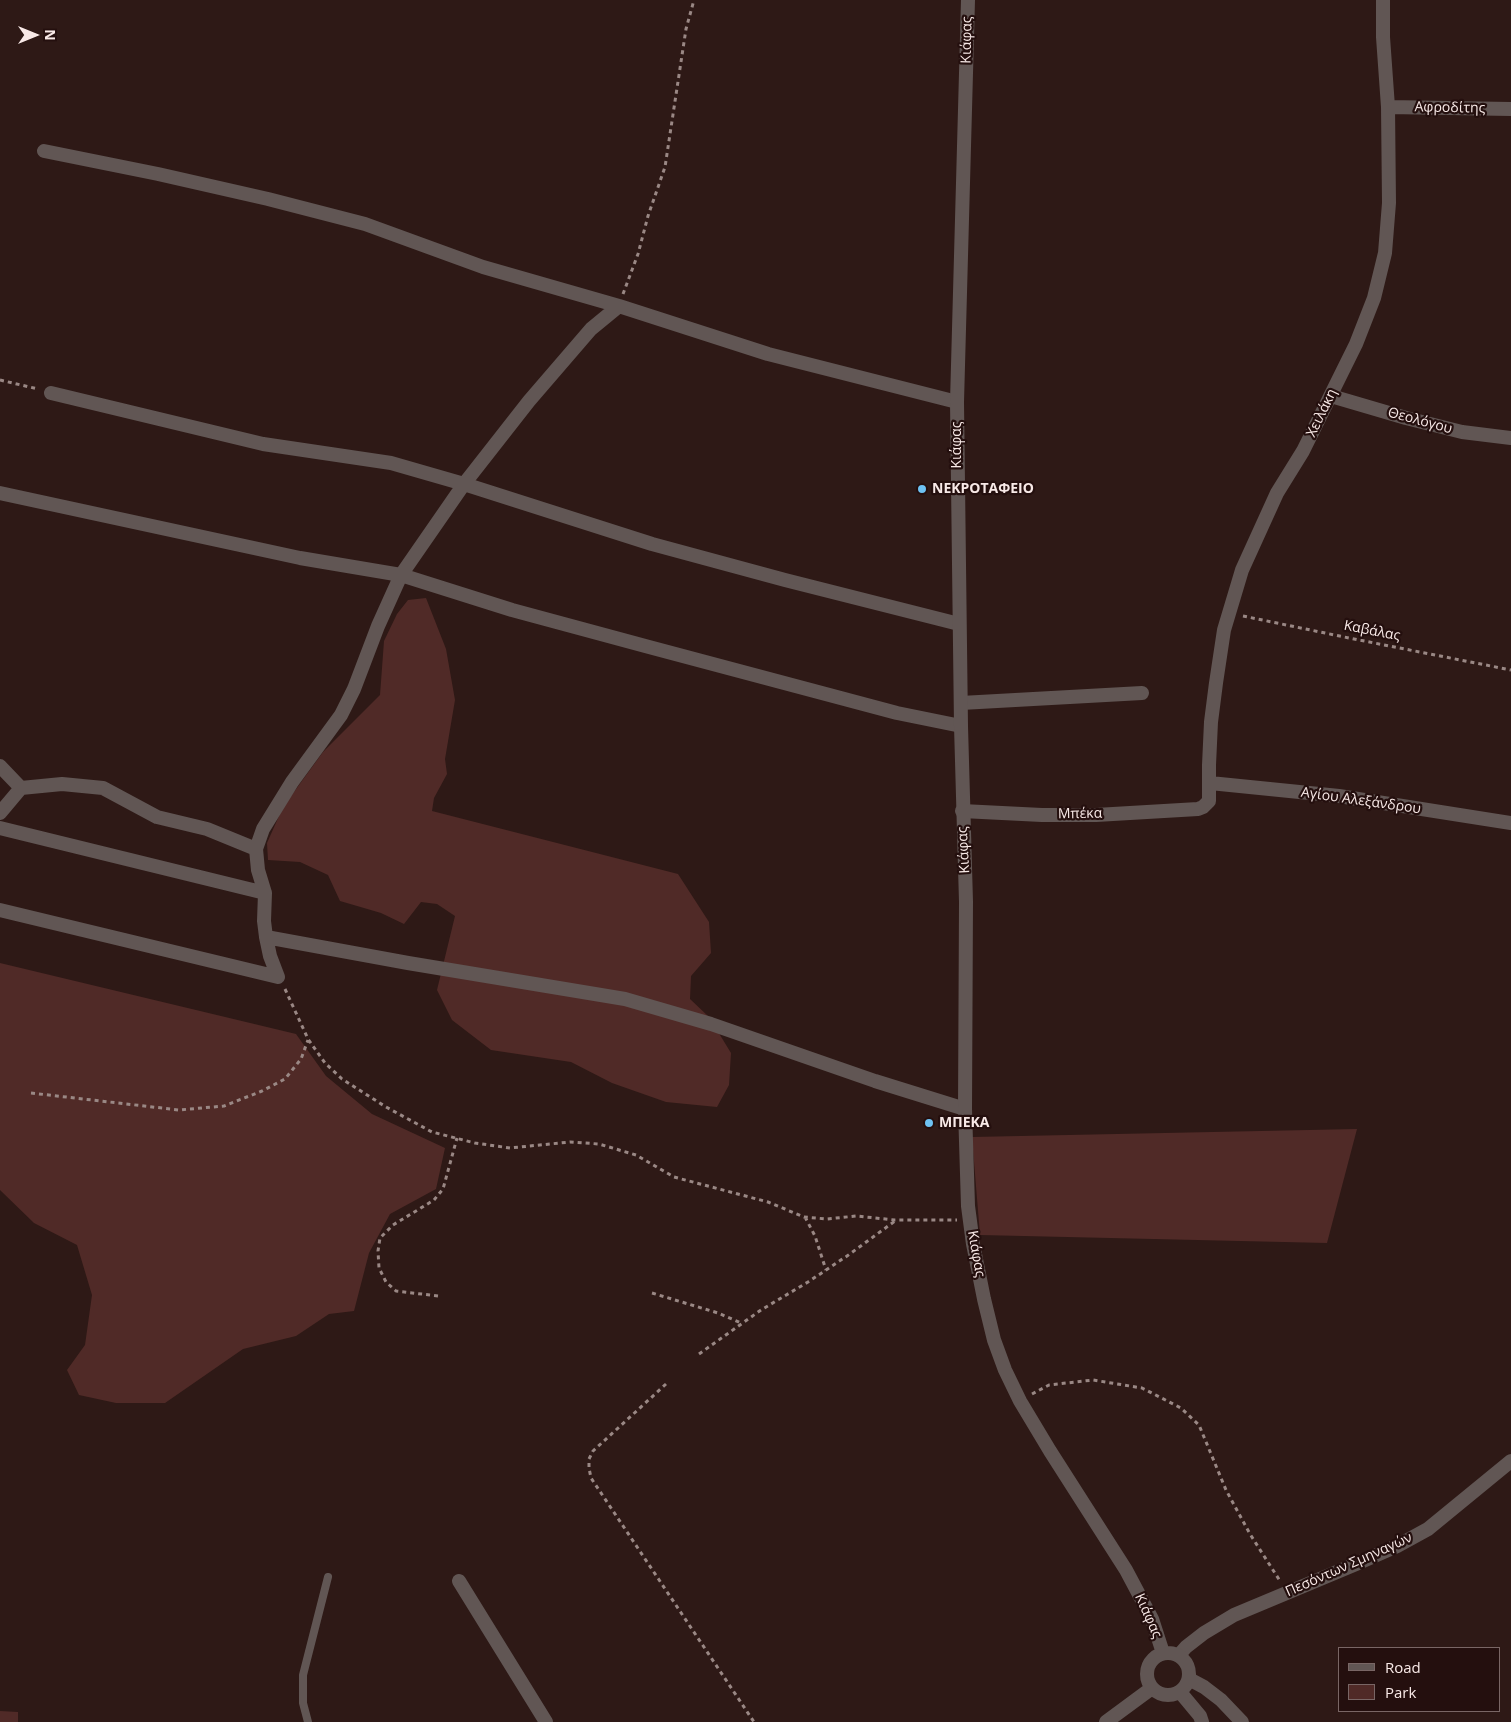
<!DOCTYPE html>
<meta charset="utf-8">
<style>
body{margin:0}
#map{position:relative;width:1511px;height:1722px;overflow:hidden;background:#2e1916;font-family:"Open Sans",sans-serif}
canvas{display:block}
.legend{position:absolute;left:1338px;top:1647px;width:162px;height:65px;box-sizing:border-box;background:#240f0e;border:1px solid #796665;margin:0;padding:6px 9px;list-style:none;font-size:15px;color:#f8e9e7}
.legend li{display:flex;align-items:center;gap:10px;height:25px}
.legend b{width:25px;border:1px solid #796665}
.north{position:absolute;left:10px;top:10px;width:50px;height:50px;-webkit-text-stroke:4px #240f0e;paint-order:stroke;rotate:90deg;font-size:14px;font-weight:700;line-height:20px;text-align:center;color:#f8e9e7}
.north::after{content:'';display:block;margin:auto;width:18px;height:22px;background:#f8e9e7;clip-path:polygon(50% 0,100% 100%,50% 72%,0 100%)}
</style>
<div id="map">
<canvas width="1511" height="1722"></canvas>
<ul class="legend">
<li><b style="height:6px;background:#615654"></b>Road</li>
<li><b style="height:14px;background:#502a27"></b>Park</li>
</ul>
<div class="north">N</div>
</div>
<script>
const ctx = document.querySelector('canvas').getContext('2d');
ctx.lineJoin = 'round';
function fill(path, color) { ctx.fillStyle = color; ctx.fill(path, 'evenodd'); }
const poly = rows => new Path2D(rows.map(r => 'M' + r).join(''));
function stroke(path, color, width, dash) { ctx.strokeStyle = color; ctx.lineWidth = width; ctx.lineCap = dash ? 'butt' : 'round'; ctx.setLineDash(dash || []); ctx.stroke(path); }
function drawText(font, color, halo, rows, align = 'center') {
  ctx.font = font + ' "Open Sans",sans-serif'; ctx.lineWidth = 4.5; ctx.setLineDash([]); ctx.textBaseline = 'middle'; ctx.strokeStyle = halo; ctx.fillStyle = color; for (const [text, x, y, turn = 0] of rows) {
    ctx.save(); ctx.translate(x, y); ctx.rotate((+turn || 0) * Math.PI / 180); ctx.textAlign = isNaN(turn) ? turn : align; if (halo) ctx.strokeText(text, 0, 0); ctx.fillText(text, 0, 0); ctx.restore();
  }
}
fill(poly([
 [426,598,446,649,455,700,445,759,447,774,434,798,432,811,678,874,709,922,711,953,691,976,690,999,709,1017,731,1053,729,1085,717,1107,666,1102,612,1083,571,1062,491,1050,452,1020,437,990,455,916,437,904,421,902,404,924,381,913,340,901,328,875,300,862,268,860,267,843,283,807,323,752,380,695,384,641,397,614,408,600],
 [0,963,296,1034,326,1076,372,1114,445,1148,436,1189,390,1214,369,1253,354,1311,329,1314,296,1336,243,1349,165,1403,116,1403,79,1395,67,1370,85,1345,92,1295,77,1245,34,1223,0,1190],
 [1357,1129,1327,1243,980,1235,972,1137],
 [0,1711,18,1712,18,1722,0,1722]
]), '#502a27');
stroke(poly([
 [623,294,638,254,648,216,665,167,686,29,694,0],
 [0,380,38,389],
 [1243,616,1354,639,1511,670],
 [285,989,308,1039,325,1063,342,1079,386,1107,432,1132,475,1143,510,1148,570,1142,599,1144,636,1155,674,1177,768,1202,804,1217,827,1219,856,1216,895,1220,957,1220],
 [31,1093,179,1110,224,1106,262,1091,285,1079,301,1059,308,1040],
 [805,1217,815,1236,826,1270],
 [652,1293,718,1313,741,1323],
 [438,1296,396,1291,386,1282,379,1268,378,1251,380,1238,393,1225,434,1200,443,1189,457,1138],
 [699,1354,761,1310,808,1282,847,1256,895,1221],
 [666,1384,593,1451,589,1459,589,1468,591,1478,754,1722],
 [1032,1394,1049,1385,1093,1380,1142,1388,1181,1408,1199,1425,1226,1490,1250,1534,1280,1581]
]), '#9a8885', 3, [4, 4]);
stroke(poly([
 [308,1722,303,1703,303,1675,328,1577]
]), '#615654', 8);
stroke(poly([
 [1388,107,1511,109],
 [44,151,158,174,268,199,365,224,483,267,619,306,768,354,957,402],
 [51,393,263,444,391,463,464,484,652,544,785,580,959,624],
 [1331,396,1406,418,1462,432,1511,438],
 [0,493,300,558,401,575,512,610,649,647,897,713,961,726],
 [961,703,1142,693],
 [0,766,21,788,62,784,103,788,157,817,207,829,256,849],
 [1210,783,1339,796,1511,823],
 [962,811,1042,815,1096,815,1198,809,1203,807,1209,801,1209,765,1211,722,1216,683,1224,630,1242,570,1277,493,1303,451,1356,344,1374,298,1385,253,1389,203,1388,107,1383,37,1383,0],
 [0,813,21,788],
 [0,828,265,893,264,921,266,937],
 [265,893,258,870,256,849,263,829,292,782,341,715,354,689,378,626,401,575,464,484,529,401,591,329,619,306],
 [0,910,278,977,270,956,266,937,408,963,625,999,711,1024,875,1081,965,1109],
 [459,1581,546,1722],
 [1179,1655,1186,1647,1204,1633,1234,1615,1356,1564,1397,1546,1428,1529,1511,1461]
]), '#615654', 14);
stroke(poly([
 [968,0,957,402,961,726,966,902,965,1109,968,1206,973,1244,984,1299,994,1340,1005,1370,1020,1401,1050,1451,1126,1570,1152,1619,1163,1653],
 '1147 1674a21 21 0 1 1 42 0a21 21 0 1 1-42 0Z',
 [1189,1679,1204,1687,1221,1700,1242,1722],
 [1180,1692,1200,1716,1202,1722],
 [1106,1722,1152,1688]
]), '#615654', 14);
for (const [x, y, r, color] of [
 [922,489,5,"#6ec2f3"],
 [929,1123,5,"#6ec2f3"]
]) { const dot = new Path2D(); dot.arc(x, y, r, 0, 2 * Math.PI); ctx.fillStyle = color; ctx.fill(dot); stroke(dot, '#240f0e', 2); }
drawText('14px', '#f8e9e7', '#240f0e', [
 ["Κιάφας",967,40,-89],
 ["Αφροδίτης",1450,108,1],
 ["Χειλάκη",1322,413,-64],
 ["Θεολόγου",1420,421,15],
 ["Κιάφας",957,445,-90],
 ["Καβάλας",1372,631,11],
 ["Αγίου Αλεξάνδρου",1361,801,8],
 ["Μπέκα",1080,814,-1],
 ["Κιάφας",964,850,-93],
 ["Κιάφας",976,1254,80],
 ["Πεσόντων Σμηναγών",1349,1565,-24],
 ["Κιάφας",1148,1616,66]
]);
drawText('bold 14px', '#f8e9e7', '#240f0e', [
 ["ΝΕΚΡΟΤΑΦΕΙΟ",932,489],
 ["ΜΠΕΚΑ",939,1123]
], 'left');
</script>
